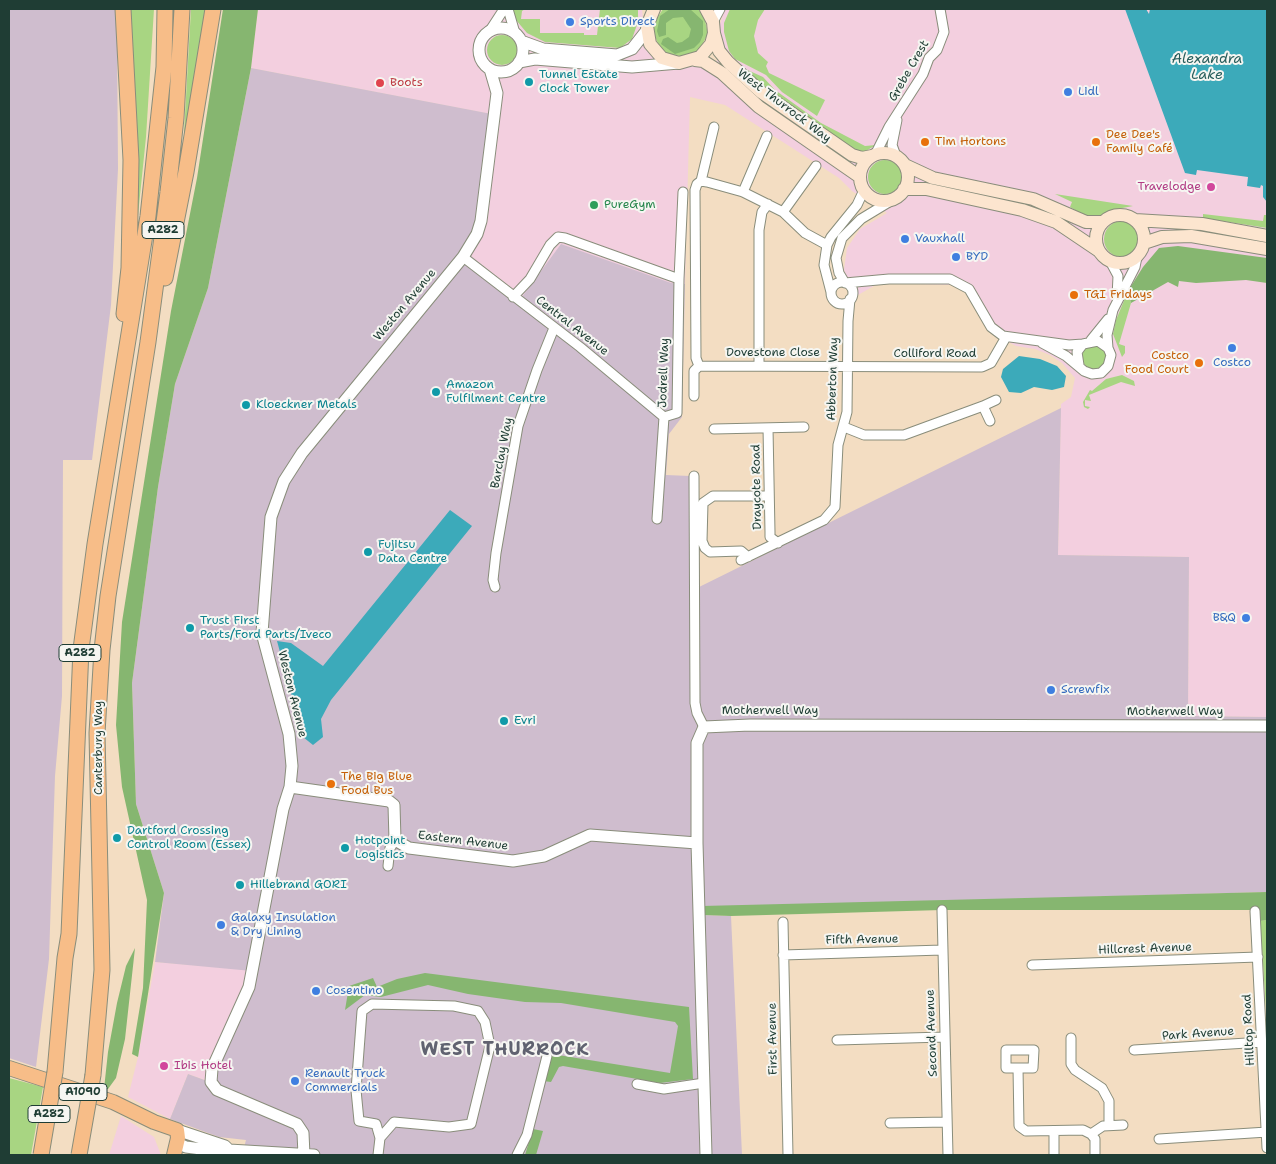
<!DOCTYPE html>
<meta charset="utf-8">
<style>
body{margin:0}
#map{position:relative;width:1276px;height:1164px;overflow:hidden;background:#f3ddc2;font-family:"Shantell Sans",sans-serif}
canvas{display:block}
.frame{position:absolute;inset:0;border:10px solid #1f3d34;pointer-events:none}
</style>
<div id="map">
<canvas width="1276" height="1164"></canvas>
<div class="frame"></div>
</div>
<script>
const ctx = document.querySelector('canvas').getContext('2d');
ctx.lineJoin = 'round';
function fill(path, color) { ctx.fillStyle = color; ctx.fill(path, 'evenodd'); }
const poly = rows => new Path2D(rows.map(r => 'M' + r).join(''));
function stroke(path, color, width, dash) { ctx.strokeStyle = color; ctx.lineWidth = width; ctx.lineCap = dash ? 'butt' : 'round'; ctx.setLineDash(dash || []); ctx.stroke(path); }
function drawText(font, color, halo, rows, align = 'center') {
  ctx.font = font + ' "Shantell Sans",sans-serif'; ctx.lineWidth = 4; ctx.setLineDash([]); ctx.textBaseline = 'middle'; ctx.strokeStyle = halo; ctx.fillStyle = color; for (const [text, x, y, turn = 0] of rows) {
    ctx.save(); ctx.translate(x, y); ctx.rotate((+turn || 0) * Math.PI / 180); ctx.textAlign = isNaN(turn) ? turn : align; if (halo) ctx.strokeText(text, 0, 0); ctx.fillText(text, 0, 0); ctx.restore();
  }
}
fill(poly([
 [258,9,642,9,645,43,683,68,715,62,726,54,720,40,720,24,725,9,1267,9,1267,717,1188,716,1189,557,1058,555,1061,404,1071,397,1075,378,1062,363,1050,355,1035,349,1016,346,988,331,967,293,954,285,879,283,858,295,857,281,847,277,844,270,847,248,860,229,887,213,852,191,839,178,725,105,690,97,685,284,671,283,522,297,470,255,496,115,251,68],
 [155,962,252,970,211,1082,188,1074,170,1119,128,1097,138,1057],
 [121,1116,154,1137,161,1155,109,1155]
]), '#f3cfdf');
fill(poly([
 [9,9,115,9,117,37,118,169,111,305,92,460,63,460,62,696,55,776,49,959,36,1067,9,1058],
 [251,68,497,115,470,255,522,297,561,244,671,283,685,284,682,417,669,434,666,475,690,476,691,591,1061,408,1058,555,1189,557,1188,716,1267,717,1267,892,1017,899,703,915,731,916,742,1155,242,1155,246,1140,219,1137,170,1119,188,1074,210,1082,252,971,155,962,164,893,136,804,132,683,158,487,175,384,208,288]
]), '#cfbdce');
fill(poly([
 [128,9,154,9,146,137,138,215,134,215],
 [191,9,207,9,187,134,184,133],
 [513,9,525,9,522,11,521,19,540,19,540,33,584,33,584,35,597,35,600,9,638,9,638,22,632,39,620,48,545,42,527,33,516,20],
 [663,9,698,9,704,16,708,34,699,50,684,57,667,53,660,48,653,32,654,23],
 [730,9,765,9,758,20,754,36,758,53,768,62,766,66,769,73,825,100,817,116,782,92,766,75,735,59,729,51,724,32,724,23],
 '487 50a15 15 0 1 1 30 0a15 15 0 1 1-30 0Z',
 [743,68,763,77,775,90,821,123,865,146,876,145,864,152,857,152,760,86],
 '868 177a17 17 0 1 1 34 0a17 17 0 1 1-34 0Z',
 [1055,194,1133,206,1112,210,1099,216,1085,216,1070,207,1072,202],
 [1203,214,1263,221,1264,215,1267,215,1267,228,1203,218],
 '1104 239a18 18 0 1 1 36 0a18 18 0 1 1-36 0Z',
 [1128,291,1131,303,1119,344,1125,346,1125,353,1122,357,1113,334,1116,320],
 '1082 357a12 12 0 1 1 24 0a12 12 0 1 1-24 0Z',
 [1122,375,1134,381,1135,386,1121,382,1089,395,1091,401,1085,400,1085,406,1090,407,1088,409,1084,407,1083,402,1090,390,1092,391,1106,379],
 [1267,920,1267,1023,1260,921],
 [9,1078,43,1087,31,1155,9,1155]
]), '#a8d582');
fill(poly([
 [223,9,258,9,251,68,208,288,175,384,158,487,132,683,136,804,164,893,138,1057,132,1054,143,988,147,900,122,787,116,725,122,622,171,311,197,178],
 [670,9,690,9,703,21,703,35,700,42,694,48,675,54,661,44,663,39,668,37,677,43,682,42,689,37,691,29,683,17,673,18,666,23,666,35,659,37,657,31,660,16],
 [1178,246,1267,258,1267,283,1246,280,1196,283,1179,281,1178,287,1168,282,1131,303,1128,291,1143,267,1159,248],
 [1267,892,1267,920,1260,921,1259,910,942,910,731,916,703,915,702,906],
 [135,948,125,1039,116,1078,108,1089,104,1089,108,1052,117,1003,126,966],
 [425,973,689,1007,693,1079,660,1083,563,1066,559,1067,551,1082,543,1081,550,1057,558,1055,670,1073,678,1026,675,1022,561,1003,525,1002,468,994,428,985,381,997,365,995,345,1010,349,986,373,978,377,987,397,979],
 [533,1129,543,1131,536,1155,525,1155]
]), '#86b670');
fill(poly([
 [1125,9,1146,9,1149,14,1150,9,1267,9,1267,202,1263,197,1263,186,1261,185,1260,188,1247,186,1248,177,1197,170,1196,175,1185,173],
 [1019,356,1040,359,1057,366,1066,376,1064,387,1052,390,1034,387,1021,393,1009,392,1001,377,1003,369],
 [450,510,472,526,331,700,321,719,323,737,313,745,303,737,277,641,291,643,323,666]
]), '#3caaba');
const minor = poly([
 [508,9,515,33],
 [713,22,720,9],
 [489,32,504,9],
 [875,155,889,127,923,74,929,58,937,50,944,32,940,9],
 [896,156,892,145,897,120],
 [701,181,714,127],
 [743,192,767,136],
 [894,199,861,219,842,238,836,258,839,273,845,283,889,279,950,279,969,289,991,327,1003,336,1069,345,1083,344],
 [783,212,816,166],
 [463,257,580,347,664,417],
 [1110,261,1118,276,1117,297],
 '831 293a11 11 0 1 1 22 0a11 11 0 1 1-22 0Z',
 [831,292,824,265,827,245,831,237,857,205,864,190],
 [513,297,530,279,550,245,558,237,565,238,679,279],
 [1091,340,1108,319],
 [1042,343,1066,356,1084,371,1092,374,1101,373,1108,366,1111,355,1108,348,1098,341,1083,344,1077,352,1079,365],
 [1108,348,1107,335,1113,310,1135,267,1137,257],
 [699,366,982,367,991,363,1006,337],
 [759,366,759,230,762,212,768,204],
 [694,396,694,371,699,366,696,358,695,190,697,184,701,181,707,182,743,192,783,212,805,233,827,245],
 [983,406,996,400],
 [844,427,864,435,904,435,983,406,990,421],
 [768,428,770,532,770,537,778,543],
 [714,429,804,427],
 [694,476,695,703,697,713,704,727],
 [657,519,664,417,677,413,679,279,683,192],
 [748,557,741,551,710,552,705,548,702,541,703,503,713,496,769,496],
 [741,560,824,520,835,507,838,445,847,412,848,321,850,299],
 [495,587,493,580,496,553,518,426,537,370,554,328],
 [388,866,390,848,395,840],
 [942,910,948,1155],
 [1255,911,1267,1148],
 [783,922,788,1155],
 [783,955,942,950],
 [1032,965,1258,957],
 [1071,1038,1071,1064,1075,1070,1102,1088,1109,1101,1109,1125],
 [837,1040,944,1037],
 [1134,1050,1263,1042],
 [1018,1068,1033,1068,1034,1050,1006,1050,1006,1068,1018,1068,1019,1126,1026,1131,1083,1130,1091,1134],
 [637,1084,664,1089,704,1083],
 [890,1123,947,1122],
 [1091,1134,1103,1126,1123,1125],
 [1091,1134,1095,1139,1095,1155],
 [1159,1139,1267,1132],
 [378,1155,380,1138,376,1124,359,1121,356,1090,362,1011,372,1004,454,1006,478,1011,485,1022,490,1046,471,1124,449,1127,394,1122,380,1138],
 [517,1155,527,1135,547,1056],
 [1054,1155,1054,1131]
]);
const tertiary = poly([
 '479 50a22 22 0 1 1 44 0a22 22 0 1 1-44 0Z',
 [521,41,543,49,617,55,632,49,647,30],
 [519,62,535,59,632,67,679,63],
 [290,787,389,801,394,805,395,840,409,848,513,861,544,856,590,835,697,843],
 [177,1130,225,1146,228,1149],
 [177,1143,186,1147,224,1152,229,1150,314,1155],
 [304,1155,303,1133,297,1124,217,1090,211,1082,212,1069,249,987,283,809,290,787,292,766,289,734,262,633,271,517,284,481,302,453,463,257,477,234,481,221,497,93,490,69],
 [706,1155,697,843,697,743,704,727,750,725,1267,726]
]);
const secondary = poly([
 [654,9,647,26,650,44,662,58,679,63,700,57,711,44,714,33,713,22,706,9],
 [714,33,719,51,728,62,761,92,852,155,862,158,872,156],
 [695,60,703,61,722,73,759,107,860,177],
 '860 177a24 24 0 1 1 48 0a24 24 0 1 1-48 0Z',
 [905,165,933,178,1033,199,1086,222,1102,222],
 [904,189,926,189,1022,210,1056,222,1099,251],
 '1096 239a24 24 0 1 1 48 0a24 24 0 1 1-48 0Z',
 [1135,220,1202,224,1267,236],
 [1144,243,1162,237,1191,236,1267,249]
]);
const primary = poly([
 [9,1068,113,1102,154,1122,177,1130,178,1138,174,1155]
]);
const trunk = poly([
 [123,9,131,160,129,268,124,314],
 [165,278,186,172,213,9],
 [55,1072,65,958,69,934,81,649,95,544,148,216,164,67,165,9],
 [93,1075,102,970,97,733,102,650,108,596,148,342,168,192,176,118,182,9]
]);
stroke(minor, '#898d7b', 11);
stroke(tertiary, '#898d7b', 13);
stroke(secondary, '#898d7b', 14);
stroke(primary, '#898d7b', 16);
stroke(trunk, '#898d7b', 17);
stroke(minor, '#fff', 9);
stroke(tertiary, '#fff', 11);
stroke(secondary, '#fce5cf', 12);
stroke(primary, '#f7bd88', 14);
stroke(trunk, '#f7bd88', 15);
const trunkBridge = poly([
 [41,1155,55,1072],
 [79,1155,93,1075]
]);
stroke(trunkBridge, '#898d7b', 17, []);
stroke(trunkBridge, '#f7bd88', 15);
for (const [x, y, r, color] of [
 [570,22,5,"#3f7fe0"],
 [529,82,5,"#0f9aa8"],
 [380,83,5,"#e0444e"],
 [1068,92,5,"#3f7fe0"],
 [925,142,5,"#e8710a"],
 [1096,142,5,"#e8710a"],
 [1211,187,5,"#d1479c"],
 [594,205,5,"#2e9e5b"],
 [905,239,5,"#3f7fe0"],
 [956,257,5,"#3f7fe0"],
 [1074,295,5,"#e8710a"],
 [1232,348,5,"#3f7fe0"],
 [1199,363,5,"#e8710a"],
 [436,392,5,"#0f9aa8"],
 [246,405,5,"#0f9aa8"],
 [368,552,5,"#0f9aa8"],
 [1246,618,5,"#3f7fe0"],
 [190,628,5,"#0f9aa8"],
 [1051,690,5,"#3f7fe0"],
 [504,721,5,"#0f9aa8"],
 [331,784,5,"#e8710a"],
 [117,838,5,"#0f9aa8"],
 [345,848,5,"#0f9aa8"],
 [240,885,5,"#0f9aa8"],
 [221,925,5,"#3f7fe0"],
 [316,991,5,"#3f7fe0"],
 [164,1066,5,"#d1479c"],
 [295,1081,5,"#3f7fe0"]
]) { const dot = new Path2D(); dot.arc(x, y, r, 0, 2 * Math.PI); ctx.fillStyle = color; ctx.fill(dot); stroke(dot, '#f6f6f2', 2); }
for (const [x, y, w] of [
 [163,230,42],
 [80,653,42],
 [83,1092,48],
 [49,1114,42]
]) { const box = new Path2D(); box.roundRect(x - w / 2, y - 8.5, w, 17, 4); ctx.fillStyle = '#f6f6f2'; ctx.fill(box); stroke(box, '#1f3d34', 1); }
drawText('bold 11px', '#1f3d34', null, [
 ["A282",163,230],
 ["A282",80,653],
 ["A1090",83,1092],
 ["A282",49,1114]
]);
drawText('12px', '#366cbe', '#f6f6f2', [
 ["Sports Direct",580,22],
 ["Lidl",1078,92],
 ["Vauxhall",915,239],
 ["BYD",966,257],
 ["Costco",1232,363,"center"],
 ["B&Q",1236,618,"right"],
 ["Screwfix",1061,690],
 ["Galaxy Insulation",231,918],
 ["& Dry Lining",231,932],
 ["Cosentino",326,991],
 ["Renault Truck",305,1074],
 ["Commercials",305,1088]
], 'left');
drawText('12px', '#1f3d34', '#f6f6f2', [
 ["Grebe Crest",909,71,-60],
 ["West Thurrock Way",784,106,37],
 ["Weston Avenue",405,305,-50],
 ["Central Avenue",572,326,38],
 ["Dovestone Close",773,353],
 ["Colliford Road",935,354],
 ["Jodrell Way",664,373,-88],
 ["Abberton Way",833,379,-88],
 ["Barclay Way",502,453,-79],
 ["Draycote Road",757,487,-91],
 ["Weston Avenue",292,694,76],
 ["Motherwell Way",770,711],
 ["Motherwell Way",1175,712],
 ["Canterbury Way",99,748,-90],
 ["Eastern Avenue",463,841,7],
 ["Fifth Avenue",862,940,-1],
 ["Hillcrest Avenue",1145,949,-2],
 ["Hilltop Road",1249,1030,-93],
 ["Second Avenue",932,1033,-92],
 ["Park Avenue",1198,1034,-4],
 ["First Avenue",773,1039,-91]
]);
drawText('12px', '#0d838f', '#f6f6f2', [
 ["Tunnel Estate",539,75],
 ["Clock Tower",539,89],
 ["Amazon",446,385],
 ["Fulfilment Centre",446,399],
 ["Kloeckner Metals",256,405],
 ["Fujitsu",378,545],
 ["Data Centre",378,559],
 ["Trust First",200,621],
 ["Parts/Ford Parts/Iveco",200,635],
 ["Evri",514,721],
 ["Dartford Crossing",127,831],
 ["Control Room (Essex)",127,845],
 ["Hotpoint",355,841],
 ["Logistics",355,855],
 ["Hillebrand GORI",250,885]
], 'left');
drawText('12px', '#be3a42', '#f6f6f2', [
 ["Boots",390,83]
], 'left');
drawText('12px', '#c56008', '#f6f6f2', [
 ["Dee Dee's",1106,135],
 ["Family Café",1106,149],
 ["Tim Hortons",935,142],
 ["TGI Fridays",1084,295],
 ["Costco",1189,356,"right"],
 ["Food Court",1189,370,"right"],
 ["The Big Blue",341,777],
 ["Food Bus",341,791]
], 'left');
drawText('12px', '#b23c85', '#f6f6f2', [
 ["Travelodge",1201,187],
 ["Ibis Hotel",174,1066,"left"]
], 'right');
drawText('12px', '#27864d', '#f6f6f2', [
 ["PureGym",604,205]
], 'left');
drawText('italic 14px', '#285e5c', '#f6f6f2', [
 ["Alexandra",1207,59],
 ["Lake",1207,75]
]);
ctx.letterSpacing = '1px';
drawText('bold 18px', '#606270', '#f6f6f2', [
 ["WEST THURROCK",505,1050]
]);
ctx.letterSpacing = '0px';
</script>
